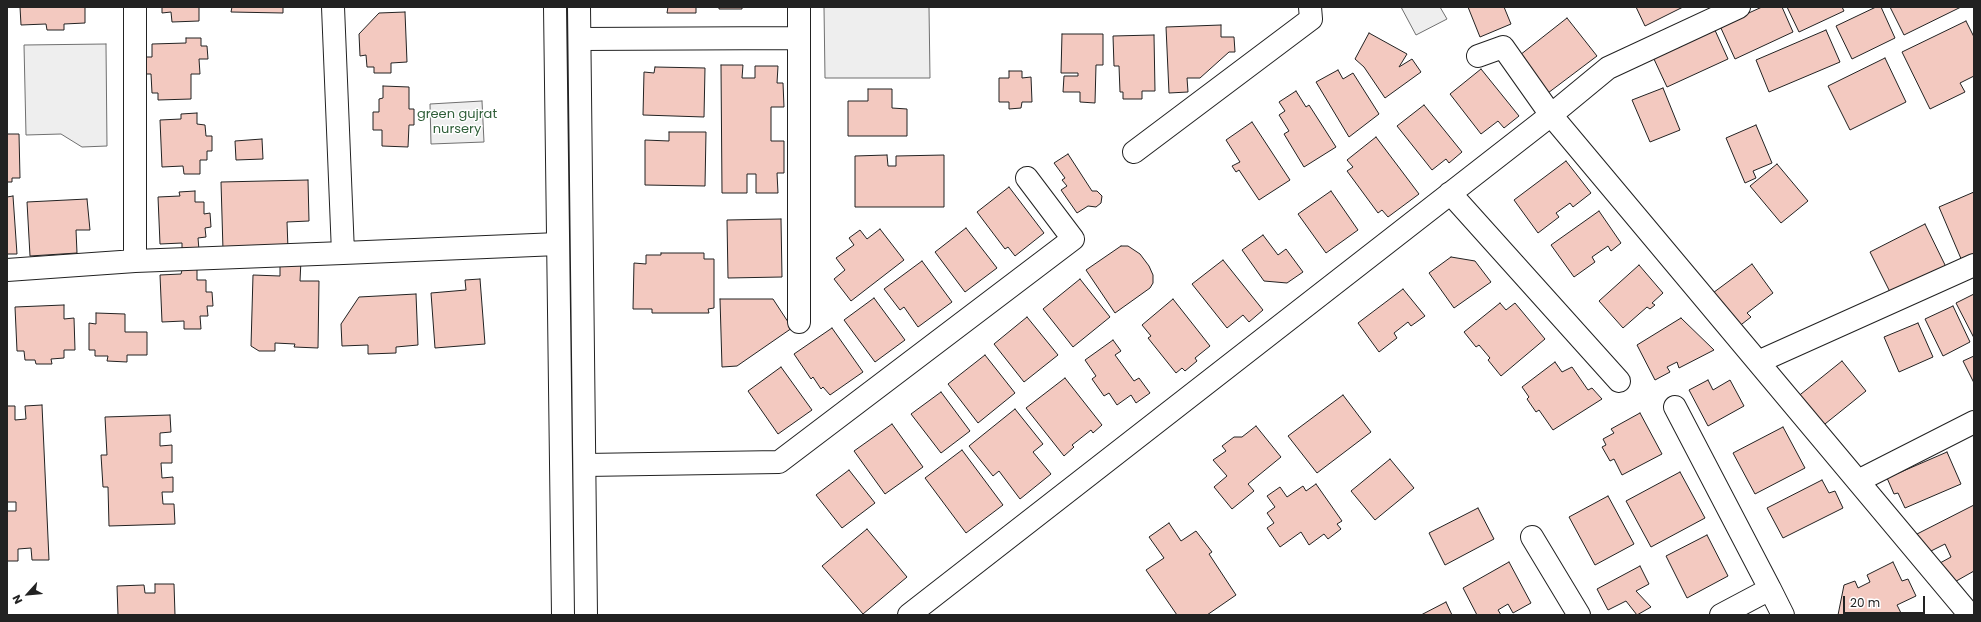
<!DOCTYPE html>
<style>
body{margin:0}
#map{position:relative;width:1981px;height:622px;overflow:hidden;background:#fff;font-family:Poppins,sans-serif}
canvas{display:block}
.frame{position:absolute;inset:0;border:8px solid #222;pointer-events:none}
.north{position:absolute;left:8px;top:574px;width:40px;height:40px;-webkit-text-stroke:3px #fff;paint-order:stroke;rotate:243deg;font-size:11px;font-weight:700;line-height:16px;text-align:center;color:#222}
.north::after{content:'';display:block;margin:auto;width:14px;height:18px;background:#222;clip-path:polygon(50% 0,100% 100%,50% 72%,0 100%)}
.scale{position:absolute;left:1843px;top:596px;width:82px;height:18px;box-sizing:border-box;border:2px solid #222;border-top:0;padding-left:5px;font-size:12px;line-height:14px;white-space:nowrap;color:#222;-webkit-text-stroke:3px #fff;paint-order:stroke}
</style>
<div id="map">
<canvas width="1981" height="622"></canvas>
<div class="frame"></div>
<div class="north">N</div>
<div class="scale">20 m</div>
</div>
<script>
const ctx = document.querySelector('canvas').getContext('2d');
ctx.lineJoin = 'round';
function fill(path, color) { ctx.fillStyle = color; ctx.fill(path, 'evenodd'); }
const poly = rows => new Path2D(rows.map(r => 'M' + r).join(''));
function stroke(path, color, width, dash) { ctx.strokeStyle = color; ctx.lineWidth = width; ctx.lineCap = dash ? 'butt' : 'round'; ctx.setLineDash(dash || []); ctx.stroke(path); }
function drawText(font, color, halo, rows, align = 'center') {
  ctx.font = font + ' Poppins,sans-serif'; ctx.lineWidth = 3; ctx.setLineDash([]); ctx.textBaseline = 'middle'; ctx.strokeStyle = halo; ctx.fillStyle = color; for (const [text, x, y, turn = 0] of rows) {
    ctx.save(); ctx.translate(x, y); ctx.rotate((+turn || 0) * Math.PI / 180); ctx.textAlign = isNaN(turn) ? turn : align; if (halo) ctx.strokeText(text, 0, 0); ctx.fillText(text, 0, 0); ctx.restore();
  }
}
const green = poly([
 [824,7,929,7,930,78,825,78,824,7],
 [1401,7,1440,7,1447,19,1416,35,1401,7],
 [106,44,107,146,82,147,61,134,26,135,24,45,106,44],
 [482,101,484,142,431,144,430,104,482,101]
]);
fill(green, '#eee');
stroke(green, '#6f6f6f', 1);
const building = poly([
 [20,7,85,7,85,23,64,24,64,30,47,30,46,24,21,25,20,7],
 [162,7,199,7,199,21,172,22,171,12,162,13,162,7],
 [232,7,283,7,283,13,231,12,232,7],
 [668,7,696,7,696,13,667,13,668,7],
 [719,7,742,7,742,9,719,9,719,7],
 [1468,7,1504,7,1511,24,1480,37,1468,7],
 [1636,7,1683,7,1645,26,1636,7],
 [1762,7,1782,7,1793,32,1735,59,1720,26,1762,7],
 [1787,7,1842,7,1844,11,1799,32,1787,7],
 [1876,7,1881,7,1895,38,1852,59,1836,26,1876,7],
 [1890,7,1961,7,1904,35,1890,7],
 [405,12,407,62,391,63,391,73,374,73,374,67,367,67,366,55,360,56,359,34,379,13,405,12],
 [1567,18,1597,56,1544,96,1537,87,1542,83,1520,55,1567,18],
 [1966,21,1974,37,1974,76,1960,83,1965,92,1930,109,1902,52,1966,21],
 [1221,25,1221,37,1234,37,1235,52,1229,52,1200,78,1187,78,1188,92,1169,93,1166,27,1221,25],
 [1714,28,1728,59,1667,87,1653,57,1714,28],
 [1826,30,1840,62,1769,92,1756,60,1826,30],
 [1369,33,1407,54,1399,67,1412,59,1421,72,1385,98,1364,67,1355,59,1369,33],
 [1062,34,1103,34,1103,65,1096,65,1095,103,1080,102,1080,92,1063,92,1064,76,1078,76,1078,73,1061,73,1062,34],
 [1154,35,1155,91,1142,91,1142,99,1123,99,1123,92,1120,92,1119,66,1114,66,1113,36,1154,35],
 [186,38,201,38,201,46,207,46,208,59,199,59,200,74,191,74,191,99,158,100,158,93,152,93,151,74,145,74,144,57,152,57,152,44,186,43,186,38],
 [1885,58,1906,102,1850,130,1828,86,1885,58],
 [721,65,743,65,742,78,755,78,755,66,778,66,777,83,783,83,784,107,771,107,771,141,784,141,784,173,777,173,778,193,756,193,756,174,747,174,747,193,722,193,721,65],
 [655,67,705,68,704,117,643,115,644,72,654,73,655,67],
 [1481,69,1519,116,1504,128,1498,121,1481,134,1450,94,1481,69],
 [1338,70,1343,79,1353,73,1379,114,1349,137,1316,82,1338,70],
 [1009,71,1022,71,1022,78,1031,77,1032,102,1022,102,1021,108,1009,109,1009,102,999,102,999,78,1009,78,1009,71],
 [383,86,409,87,409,109,414,109,414,125,409,125,408,147,382,146,382,130,373,130,373,112,379,112,379,99,383,98,383,86],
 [1663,88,1680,130,1650,142,1632,100,1663,88],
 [868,89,892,89,892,108,907,109,907,136,848,136,848,101,868,101,868,89],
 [1296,91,1306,107,1309,105,1336,147,1304,167,1284,134,1289,131,1279,115,1285,111,1279,102,1296,91],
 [1424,105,1462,152,1449,163,1446,159,1432,170,1397,126,1424,105],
 [197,113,197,124,205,125,206,136,212,136,212,151,207,151,207,160,200,160,200,174,184,174,183,166,162,167,160,120,181,119,181,114,197,113],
 [1252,122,1290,180,1259,200,1239,170,1236,172,1232,166,1240,162,1226,140,1252,122],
 [1756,125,1772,163,1753,171,1756,178,1745,183,1726,138,1756,125],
 [669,132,706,132,705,186,645,185,645,140,669,141,669,132],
 [7,134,19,134,20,178,12,178,12,182,7,182,7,134],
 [1376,137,1419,194,1388,217,1382,210,1378,213,1347,171,1353,167,1347,160,1376,137],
 [262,139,263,159,236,160,235,141,262,139],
 [1068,154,1092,191,1097,191,1102,196,1101,203,1096,207,1088,206,1077,213,1061,190,1067,186,1062,180,1065,178,1054,163,1068,154],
 [887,155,888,166,896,166,896,156,944,155,944,207,855,207,855,156,887,155],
 [1566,161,1591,193,1573,207,1570,203,1556,213,1559,217,1538,233,1514,200,1566,161],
 [1777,164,1808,201,1781,223,1750,186,1777,164],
 [308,180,309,221,287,222,288,249,223,250,221,182,308,180],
 [1009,187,1044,233,1015,256,1008,247,1005,249,977,212,1009,187],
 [195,191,195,202,204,202,204,214,210,213,211,227,205,228,206,237,198,238,199,250,182,251,182,243,160,244,158,197,180,196,179,192,195,191],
 [1331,191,1358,230,1326,253,1298,214,1331,191],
 [1974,192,1974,256,1962,261,1939,207,1974,192],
 [13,196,17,254,7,254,7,197,13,196],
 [87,199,90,230,76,230,77,253,30,256,27,202,87,199],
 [1599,211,1621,243,1611,251,1608,246,1592,257,1595,262,1574,277,1551,245,1599,211],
 [781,219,782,277,728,278,727,220,781,219],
 [1925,224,1946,267,1891,294,1870,252,1925,224],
 [966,228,997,268,965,292,935,252,966,228],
 [880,229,904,260,851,301,834,279,845,270,836,258,854,245,849,238,860,230,867,239,880,229],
 [1263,235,1278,255,1286,249,1303,272,1287,283,1264,281,1242,250,1263,235],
 [1121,246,1128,246,1140,254,1149,266,1153,275,1153,283,1150,288,1115,313,1086,270,1121,246],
 [661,253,704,253,704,259,714,259,714,308,708,309,709,313,652,313,652,309,633,309,634,263,646,264,646,255,661,255,661,253],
 [1451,257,1475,261,1491,282,1454,308,1429,273,1451,257],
 [280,259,301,260,300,281,319,281,318,348,294,347,295,344,275,343,275,351,259,351,251,346,253,275,280,276,280,259],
 [1223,260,1263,310,1249,322,1243,315,1227,328,1192,284,1223,260],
 [922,261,952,302,918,327,904,307,900,310,884,289,922,261],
 [1752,264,1773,293,1747,313,1751,317,1724,338,1698,304,1752,264],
 [1639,265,1663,293,1652,303,1655,305,1650,309,1647,307,1623,328,1599,301,1639,265],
 [197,269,197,280,206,280,206,292,212,292,213,306,207,306,208,316,200,316,201,329,184,329,184,321,162,322,160,275,181,274,182,270,197,269],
 [480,279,485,344,435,348,431,293,466,290,465,280,480,279],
 [1080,279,1110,317,1073,347,1043,309,1080,279],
 [1403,289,1425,316,1411,326,1408,322,1394,333,1397,338,1379,352,1358,323,1403,289],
 [416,294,418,345,396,347,396,353,368,354,368,345,342,346,341,324,359,297,416,294],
 [1974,294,1974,338,1956,303,1974,294],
 [874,298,905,340,875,362,844,320,874,298],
 [720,299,773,299,792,328,737,366,722,367,720,299],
 [1173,299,1210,346,1195,358,1197,361,1185,371,1182,368,1176,373,1148,338,1151,336,1142,325,1173,299],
 [1500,303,1506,310,1515,303,1545,339,1501,376,1488,360,1490,358,1479,345,1476,347,1464,332,1500,303],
 [64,305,64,319,74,318,75,350,64,350,64,358,51,359,52,364,36,364,35,360,25,360,24,351,17,351,15,307,64,305],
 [1953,306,1970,342,1943,356,1925,319,1953,306],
 [96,313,125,314,125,332,147,332,147,355,127,355,127,362,107,361,108,356,95,356,95,350,89,350,89,323,96,324,96,313],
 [1027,317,1058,355,1024,382,994,344,1027,317],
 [1681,318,1714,350,1679,368,1677,362,1667,367,1670,372,1655,380,1637,345,1681,318],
 [1918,323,1933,357,1899,372,1884,337,1918,323],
 [832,328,863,372,830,395,823,387,821,389,813,377,811,379,794,354,832,328],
 [1113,340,1121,351,1115,355,1134,381,1139,378,1150,393,1136,403,1131,395,1117,405,1109,393,1104,396,1092,379,1096,376,1085,360,1113,340],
 [985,355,1015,393,978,423,948,384,985,355],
 [1974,356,1974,383,1963,361,1974,356],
 [1842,361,1866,391,1815,432,1791,402,1842,361],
 [1555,362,1562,372,1572,367,1588,390,1592,388,1602,399,1553,430,1539,410,1536,412,1527,399,1529,397,1522,387,1555,362],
 [781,367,812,410,778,434,748,391,781,367],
 [1065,378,1102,425,1093,433,1091,430,1072,445,1074,447,1064,456,1026,408,1065,378],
 [1708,380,1713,390,1730,380,1744,406,1708,426,1689,390,1708,380],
 [941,392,970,431,941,453,911,414,941,392],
 [1343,395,1371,432,1317,473,1288,436,1343,395],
 [42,405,49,560,32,560,31,548,18,549,18,561,7,561,7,511,16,511,16,502,7,502,7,406,15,406,15,420,26,419,25,406,42,405],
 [1015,409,1043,444,1033,452,1051,474,1020,499,999,471,993,476,969,446,1015,409],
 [1640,413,1662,454,1622,475,1614,459,1610,461,1602,447,1606,445,1603,439,1614,433,1611,429,1640,413],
 [170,415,171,432,160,433,160,446,172,445,172,463,161,463,162,478,173,477,173,492,162,492,163,504,174,504,175,524,109,526,108,487,103,487,101,455,107,455,105,417,170,415],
 [892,424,923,467,885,494,854,451,892,424],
 [1256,426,1281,457,1248,484,1254,491,1232,509,1214,487,1227,476,1213,460,1226,451,1222,446,1234,437,1242,437,1256,426],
 [1783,427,1805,468,1755,494,1733,453,1783,427],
 [962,450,1003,505,966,533,925,478,962,450],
 [1947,452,1961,484,1905,508,1898,493,1894,494,1887,478,1947,452],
 [1390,459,1414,488,1375,520,1351,491,1390,459],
 [849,470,875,503,842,528,816,495,849,470],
 [1680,472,1705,518,1651,547,1626,501,1680,472],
 [1822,480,1829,493,1835,491,1843,508,1783,538,1767,508,1822,480],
 [1316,484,1342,521,1337,524,1341,529,1328,539,1324,534,1309,545,1301,532,1280,547,1267,528,1274,523,1267,513,1275,507,1267,496,1280,487,1287,497,1303,486,1306,491,1316,484],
 [1608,496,1634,544,1595,565,1569,517,1608,496],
 [1974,505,1974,571,1951,584,1940,563,1951,557,1945,544,1927,553,1917,534,1974,505],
 [1478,508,1494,539,1445,565,1429,533,1478,508],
 [1169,523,1181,541,1196,531,1212,552,1209,554,1236,595,1207,615,1177,615,1146,570,1164,558,1149,537,1169,523],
 [867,529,907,577,863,614,822,566,867,529],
 [1707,535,1728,576,1687,598,1666,556,1707,535],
 [1509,562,1531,603,1513,613,1508,604,1498,610,1501,615,1477,615,1463,588,1509,562],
 [1893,562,1902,581,1908,579,1916,596,1897,605,1902,615,1838,615,1844,585,1855,581,1858,588,1870,582,1867,575,1893,562],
 [1640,566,1649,584,1636,591,1651,607,1637,615,1626,601,1608,610,1597,589,1640,566],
 [155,584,174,584,175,615,118,615,117,586,144,585,145,593,155,593,155,584],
 [1446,602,1452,615,1421,615,1446,602]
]);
fill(building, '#f3c9c0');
stroke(building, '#222', 1);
const minor = poly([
 [333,7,343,253,558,244],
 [799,38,799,322],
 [580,39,799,38,799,7],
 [1478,56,1503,47,1551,115,1970,615],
 [1134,152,1311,19,1310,7],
 [1450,193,1619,381],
 [135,261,343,253],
 [7,270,135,261,135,7],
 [1758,362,1974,265],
 [1675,407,1770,589],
 [585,465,779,462,1073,239,1027,178],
 [1858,481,1974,422],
 [1532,537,1579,615],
 [909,615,1551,115,1608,68,1739,7],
 [1721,615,1770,589,1783,615]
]);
const tertiary = poly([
 [555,7,563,615],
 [579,7,586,615]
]);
stroke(minor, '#222', 24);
stroke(tertiary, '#222', 24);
stroke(minor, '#fff', 22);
stroke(tertiary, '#fff', 22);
drawText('13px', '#2f5e38', '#fff', [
 ["green gujrat",457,115],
 ["nursery",457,130]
]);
</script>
